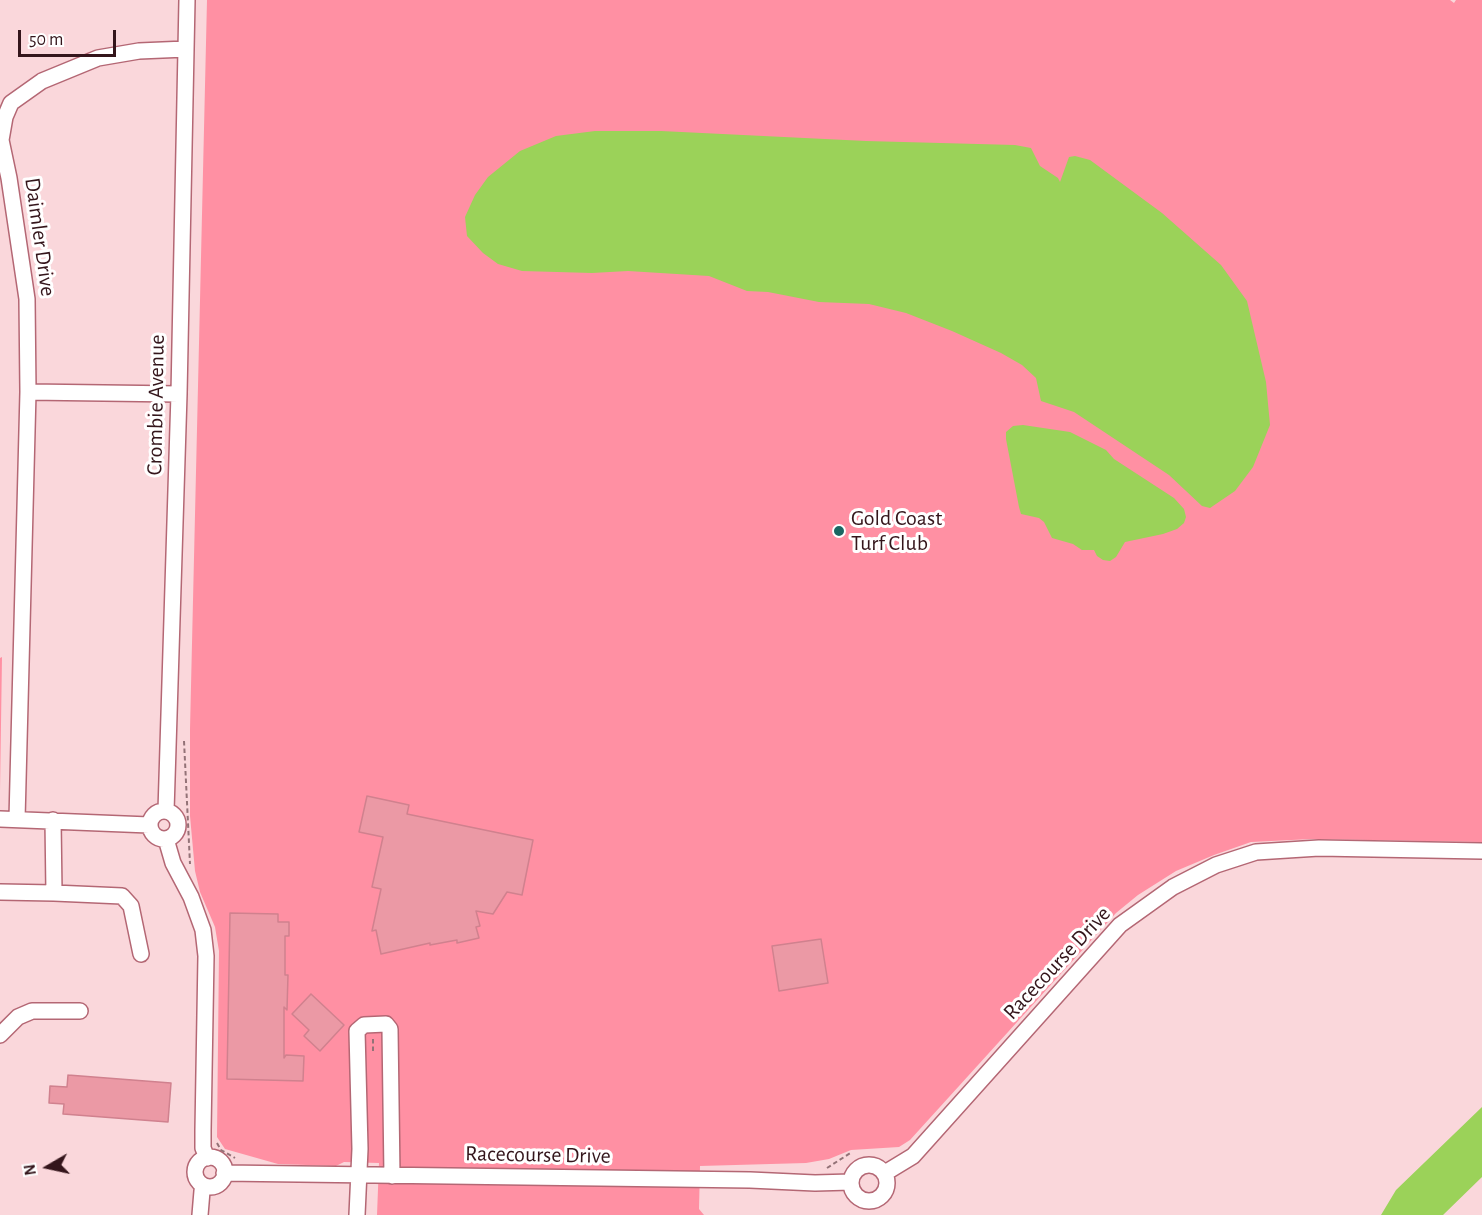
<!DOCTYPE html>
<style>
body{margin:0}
#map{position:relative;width:1482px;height:1215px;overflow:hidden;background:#fad7db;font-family:"Alegreya Sans",sans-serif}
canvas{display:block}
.north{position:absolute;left:18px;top:1137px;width:60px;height:60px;-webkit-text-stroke:4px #fff;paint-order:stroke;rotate:261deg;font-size:16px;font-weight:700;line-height:24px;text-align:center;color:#34151b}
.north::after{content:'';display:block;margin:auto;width:21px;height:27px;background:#34151b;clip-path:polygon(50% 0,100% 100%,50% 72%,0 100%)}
.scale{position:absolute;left:18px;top:30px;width:98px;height:27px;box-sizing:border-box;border:3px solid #34151b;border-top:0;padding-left:8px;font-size:18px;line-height:21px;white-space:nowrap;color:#34151b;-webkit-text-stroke:4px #fff;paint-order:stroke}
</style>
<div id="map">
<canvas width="1482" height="1215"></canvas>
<div class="north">N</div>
<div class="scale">50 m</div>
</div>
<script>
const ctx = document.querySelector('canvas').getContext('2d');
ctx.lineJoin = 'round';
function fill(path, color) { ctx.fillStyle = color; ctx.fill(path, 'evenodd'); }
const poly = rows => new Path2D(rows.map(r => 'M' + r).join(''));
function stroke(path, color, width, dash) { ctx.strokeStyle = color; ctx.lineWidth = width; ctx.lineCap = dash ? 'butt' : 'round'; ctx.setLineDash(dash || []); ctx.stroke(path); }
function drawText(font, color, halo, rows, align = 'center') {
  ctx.font = font + ' "Alegreya Sans",sans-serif'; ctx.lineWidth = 6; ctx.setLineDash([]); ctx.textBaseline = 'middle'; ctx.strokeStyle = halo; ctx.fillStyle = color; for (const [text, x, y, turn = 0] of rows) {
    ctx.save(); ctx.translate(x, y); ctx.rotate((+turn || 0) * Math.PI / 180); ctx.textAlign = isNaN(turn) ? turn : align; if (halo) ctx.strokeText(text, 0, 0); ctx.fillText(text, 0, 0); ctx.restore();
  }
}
fill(poly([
 [207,0,1450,0,1454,3,1456,0,1482,0,1482,842,1312,839,1251,842,1214,855,1176,871,1138,895,1116,913,910,1140,899,1147,851,1150,829,1159,806,1163,700,1166,699,1209,704,1215,377,1215,379,1163,344,1162,336,1166,278,1164,225,1149,217,1137,219,951,215,927,200,892,195,871,190,816,190,729],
 [2,657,0,791,0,658]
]), '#ff90a3');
fill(poly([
 [595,131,661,131,866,141,1015,145,1031,148,1040,166,1058,178,1060,182,1069,157,1075,156,1090,160,1162,213,1221,265,1247,301,1266,382,1270,425,1253,467,1235,491,1210,508,1202,506,1169,475,1074,412,1041,401,1036,378,1022,365,1001,353,952,331,906,313,869,304,819,302,768,292,747,291,709,276,628,271,592,273,522,271,498,264,483,253,467,236,465,217,475,195,488,177,520,151,556,136],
 [1023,425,1070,432,1106,450,1114,459,1174,498,1184,509,1186,517,1184,523,1177,529,1163,534,1125,542,1116,557,1110,561,1103,560,1097,556,1094,550,1082,550,1073,544,1052,538,1044,522,1039,518,1021,514,1019,507,1006,439,1006,432,1013,426],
 [1482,1107,1482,1177,1443,1215,1381,1215,1396,1190]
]), '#9bd259');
const building = poly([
 [367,796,409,805,407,814,533,840,522,895,507,892,493,914,476,911,480,926,476,927,479,938,457,943,457,940,430,945,430,943,381,954,376,930,372,931,381,889,372,887,383,837,359,832,367,796],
 [230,913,278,914,278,922,289,922,289,936,285,936,285,975,288,975,287,1010,284,1007,284,1058,286,1055,304,1056,303,1081,227,1079,230,913],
 [821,939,828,983,779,991,772,946,821,939],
 [311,994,344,1025,320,1051,304,1036,309,1030,292,1014,311,994],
 [68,1075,171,1083,168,1122,63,1114,64,1104,49,1103,50,1086,67,1087,68,1075]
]);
fill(building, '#eb99a5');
stroke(building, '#d0818e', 1.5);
const minor = poly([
 [28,392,179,394],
 '150 825a14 14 0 1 1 28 0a14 14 0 1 1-28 0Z',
 [166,811,179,394,187,0],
 [0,819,149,825],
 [17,819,28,392,27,299,9,178,1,140,5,117,11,103,42,81,98,58,139,51,186,49],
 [53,820,54,893,122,896,131,906,141,954],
 [166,839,173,863,191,897,203,930,206,956,203,1130,203,1148,207,1158],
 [0,892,54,893],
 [0,1035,18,1017,32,1011,80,1011],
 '195 1172a15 15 0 1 1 30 0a15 15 0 1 1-30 0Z',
 '851 1183a18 18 0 1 1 36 0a18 18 0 1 1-36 0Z',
 [224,1173,750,1180,815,1183,851,1182],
 [885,1173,913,1156,1120,925,1173,887,1216,865,1256,852,1319,848,1482,851],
 [200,1215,202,1191,204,1186],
 [357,1215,360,1149,357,1031,364,1025,386,1024,390,1029,392,1176]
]);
stroke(minor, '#b46774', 18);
stroke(poly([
 [184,741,190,864],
 [373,1039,373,1054],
 [217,1143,221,1150,235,1158],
 [827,1168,852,1152]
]), '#937277', 2, [4.5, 3]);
stroke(minor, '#fff', 15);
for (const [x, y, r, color] of [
 [839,531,6,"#1a6662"]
]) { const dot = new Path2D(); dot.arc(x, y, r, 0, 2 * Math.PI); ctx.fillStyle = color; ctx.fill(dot); stroke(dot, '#fff', 2); }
drawText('22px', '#34151b', '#fff', [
 ["Daimler Drive",40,237,82],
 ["Crombie Avenue",156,405,-89],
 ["Racecourse Drive",1057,963,-47],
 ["Racecourse Drive",538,1155,1]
]);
drawText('22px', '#34151b', '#fff', [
 ["Gold Coast",851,518],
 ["Turf Club",851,543]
], 'left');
</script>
